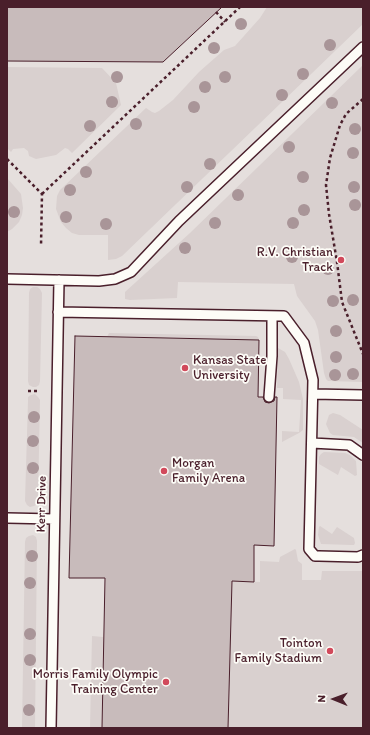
<!DOCTYPE html>
<style>
body{margin:0}
#map{position:relative;width:370px;height:735px;overflow:hidden;background:#f2efeb;font-family:Itim,sans-serif}
canvas{display:block}
.frame{position:absolute;inset:0;border:8px solid #4a1f2b;pointer-events:none}
.north{position:absolute;left:314px;top:679px;width:40px;height:40px;-webkit-text-stroke:3px #fdfcf7;paint-order:stroke;rotate:271deg;font-size:11px;font-weight:700;line-height:16px;text-align:center;color:#4a1f2b}
.north::after{content:'';display:block;margin:auto;width:14px;height:18px;background:#4a1f2b;clip-path:polygon(50% 0,100% 100%,50% 72%,0 100%)}
</style>
<div id="map">
<canvas width="370" height="735"></canvas>
<div class="frame"></div>
<div class="north">N</div>
</div>
<script>
const g = document.querySelector('canvas').getContext('2d');
g.lineJoin = 'round';
function fill(path, color) { g.fillStyle = color; g.fill(path, 'evenodd'); }
const toPath = rows => new Path2D(rows.map(r => 'M' + r).join(''));
function strokePath(path, color, width, dash) { g.strokeStyle = color; g.lineWidth = width; g.lineCap = dash ? 'butt' : 'round'; g.setLineDash(dash || []); g.stroke(path); }
function drawText(font, color, halo, rows, align = 'center') {
  g.font = font + ' Itim,sans-serif'; g.lineWidth = 3.5; g.setLineDash([]); g.textBaseline = 'middle'; g.strokeStyle = halo; g.fillStyle = color; for (const [text, x, y, turn = 0] of rows) {
    g.save(); g.translate(x, y); g.rotate((+turn || 0) * Math.PI / 180); g.textAlign = isNaN(turn) ? turn : align; if (halo) g.strokeText(text, 0, 0); g.fillText(text, 0, 0); g.restore();
  }
}
fill(toPath([
 [7,7,363,7,363,728,7,728]
]), '#e5dfdd');
fill(toPath([
 [267,7,363,7,363,24,122,256,116,259,108,260,108,235,79,235,72,233,66,228,61,222,56,209,57,196,60,190,146,108,152,112,155,113,159,111,173,100,199,72,224,50,235,46,260,18],
 [363,65,363,382,328,381,326,379,324,373,318,330,315,321,297,296,294,284,178,282,177,298,130,300,125,299,125,292,190,233],
 [7,67,102,68,116,83,121,105,72,153,68,149,65,148,56,155,36,159,29,156,28,151,24,148,13,149,11,152,7,148],
 [7,178,21,194,23,208,22,215,19,222,12,229,7,232],
 [33,287,37,287,40,289,42,293,40,381,39,385,36,387,33,387,29,385,28,381,29,293,30,289],
 [109,333,256,336,258,337,259,340,107,337],
 [278,348,285,352,289,359,299,382,303,399,303,430,299,433,282,442,282,431,299,432,301,400,283,399,283,388,277,388],
 [35,394,38,397,40,400,38,500,37,504,34,506,30,507,27,505,25,501,28,401,28,397,31,395],
 [333,413,340,415,363,430,363,443,354,437,333,435,330,433,326,424,329,415],
 [324,452,345,453,350,455,356,461,357,475,355,476,341,467,338,475,319,464,319,457,321,454],
 [320,526,332,534,337,527,354,538,355,543,354,545,351,545,321,544,318,535,319,527],
 [33,535,36,537,37,541,35,728,22,728,25,542,26,538,29,536],
 [295,549,296,550,298,561,302,564,302,580,321,580,322,571,363,571,363,728,228,728,232,581,260,582,260,561,279,562,280,557],
 [92,636,103,637,102,728,90,728]
]), '#d9d0cf');
const building = toPath([
 [7,7,222,7,163,62,7,61,7,7],
 [75,336,259,340,258,397,263,397,265,402,269,403,274,401,275,397,277,397,274,546,254,545,254,582,232,581,228,728,102,728,105,578,69,578,75,336]
]);
fill(building, '#c8bbbb');
strokePath(building, '#4a1f2b', 1);
const service = toPath([
 [7,279,99,281,115,279,131,272,179,221,363,47],
 [58,312,284,316,304,343,313,380,309,549,315,556,319,556,358,557,363,555],
 [313,394,363,395],
 [269,397,272,356,272,316],
 [312,443,349,445,363,455],
 [7,518,54,519],
 [51,728,59,280]
]);
strokePath(service, '#4a1f2b', 12);
strokePath(toPath([
 [216,12,225,22],
 [363,99,346,114,340,125,330,158,326,185,329,214,337,262,342,302,363,354],
 [7,159,42,194,41,246],
 [42,194,240,7],
 [28,391,40,391]
]), '#4a1f2b', 2.5, [3, 3]);
strokePath(service, '#fdfcf7', 9);
g.fillStyle = '#a99598';
for (const [x, y] of [
 [241,24],
 [330,45],
 [214,48],
 [303,74],
 [117,77],
 [225,77],
 [205,87],
 [282,95],
 [112,102],
 [332,103],
 [194,107],
 [136,124],
 [90,126],
 [355,129],
 [289,147],
 [353,153],
 [210,164],
 [86,172],
 [303,177],
 [187,187],
 [354,187],
 [70,190],
 [238,195],
 [355,205],
 [304,210],
 [14,212],
 [66,217],
 [215,223],
 [293,223],
 [106,224],
 [185,248],
 [292,257],
 [328,269],
 [353,300],
 [333,301],
 [336,331],
 [336,357],
 [353,374],
 [335,375],
 [34,417],
 [33,441],
 [33,468],
 [32,556],
 [30,583],
 [30,634],
 [30,660],
 [29,710]
]) { g.beginPath(); g.arc(x, y, 6, 0, 2 * Math.PI); g.fill(); }
for (const [x, y, r, color] of [
 [341,260,4,"#d1495b"],
 [185,368,4,"#d1495b"],
 [164,471,4,"#d1495b"],
 [330,651,4,"#d1495b"],
 [166,682,4,"#d1495b"]
]) { const dot = new Path2D(); dot.arc(x, y, r, 0, 2 * Math.PI); g.fillStyle = color; g.fill(dot); strokePath(dot, '#fdfcf7', 1.5); }
drawText('13px', '#4a1f2b', '#fdfcf7', [
 ["R.V. Christian",333,253],
 ["Track",333,268],
 ["Kansas State",193,361,"left"],
 ["University",193,376,"left"],
 ["Morgan",172,464,"left"],
 ["Family Arena",172,479,"left"],
 ["Tointon",322,644],
 ["Family Stadium",322,659],
 ["Morris Family Olympic",158,675],
 ["Training Center",158,690]
], 'right');
drawText('13px', '#4a1f2b', '#fdfcf7', [
 ["Kerr Drive",42,504,-89]
]);
</script>
